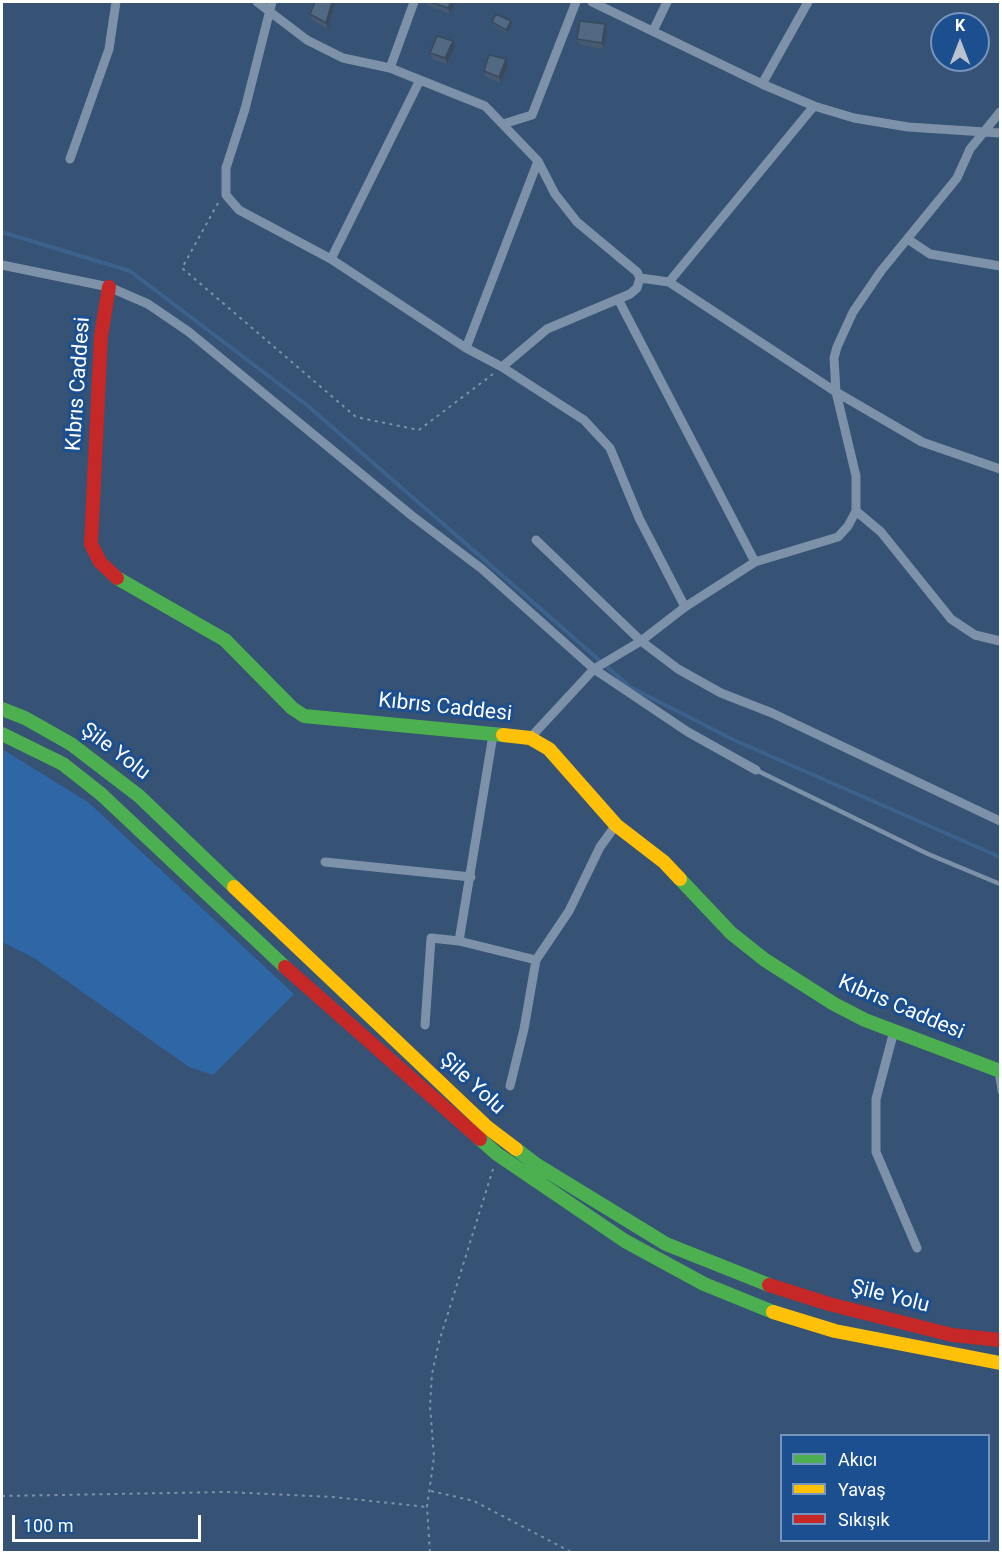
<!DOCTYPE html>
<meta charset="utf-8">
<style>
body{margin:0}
#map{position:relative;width:1002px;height:1554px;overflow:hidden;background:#365274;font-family:Roboto,sans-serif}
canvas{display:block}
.frame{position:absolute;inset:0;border:3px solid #fff;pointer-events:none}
.legend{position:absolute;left:780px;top:1434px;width:210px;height:108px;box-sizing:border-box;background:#1b4f8f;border:2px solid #7695bc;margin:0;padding:8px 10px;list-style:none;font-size:18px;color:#fff}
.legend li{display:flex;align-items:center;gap:12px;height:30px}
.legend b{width:30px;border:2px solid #7695bc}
.north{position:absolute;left:930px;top:12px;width:60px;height:60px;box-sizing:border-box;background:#1b4f8f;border:2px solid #7695bc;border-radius:50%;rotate:0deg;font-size:16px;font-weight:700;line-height:24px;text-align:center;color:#fff}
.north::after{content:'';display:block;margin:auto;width:21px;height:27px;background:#b9c2ce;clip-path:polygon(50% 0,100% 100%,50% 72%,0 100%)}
.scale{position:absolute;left:12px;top:1515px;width:189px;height:27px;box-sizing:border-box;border:3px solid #fff;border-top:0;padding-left:8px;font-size:18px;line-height:21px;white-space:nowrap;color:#fff;-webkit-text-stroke:4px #1b4f8f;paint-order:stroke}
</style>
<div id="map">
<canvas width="1002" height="1554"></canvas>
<div class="frame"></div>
<ul class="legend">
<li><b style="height:8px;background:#4caf50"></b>Akıcı</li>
<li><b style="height:8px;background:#ffc107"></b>Yavaş</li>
<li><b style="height:8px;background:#c62828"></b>Sıkışık</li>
</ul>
<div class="north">K</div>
<div class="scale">100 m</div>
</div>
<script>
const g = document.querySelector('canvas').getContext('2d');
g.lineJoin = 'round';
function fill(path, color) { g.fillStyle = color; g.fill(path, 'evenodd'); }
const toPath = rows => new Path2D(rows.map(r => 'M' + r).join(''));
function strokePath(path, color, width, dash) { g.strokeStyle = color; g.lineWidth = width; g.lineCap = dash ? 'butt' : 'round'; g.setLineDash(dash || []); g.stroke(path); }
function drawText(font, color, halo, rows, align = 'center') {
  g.font = font + ' Roboto,sans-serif'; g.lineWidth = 6; g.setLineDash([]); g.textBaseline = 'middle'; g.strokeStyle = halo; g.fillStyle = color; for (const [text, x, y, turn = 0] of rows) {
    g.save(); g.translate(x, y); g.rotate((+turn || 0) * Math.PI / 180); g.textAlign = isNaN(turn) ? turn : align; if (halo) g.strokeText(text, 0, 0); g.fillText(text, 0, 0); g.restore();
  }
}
fill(toPath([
 [2,749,88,802,294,994,213,1075,189,1067,34,958,2,942]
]), '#2f66a5');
strokePath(toPath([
 [2,232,130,271,308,406,630,687,734,740,1000,857]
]), '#3b618d', 4);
strokePath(toPath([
 [218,203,182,268,356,417,419,430,493,374],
 [431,1491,474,1501,571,1552],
 [2,1496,226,1492,333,1497,427,1507],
 [430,1552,427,1507,434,1457,430,1406,432,1374,439,1342,493,1169]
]), '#7d92a8', 2, [3, 4.5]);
strokePath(toPath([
 [756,770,928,854,1000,884],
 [997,1073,1000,1092]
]), '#7d92a8', 4.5);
strokePath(toPath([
 [257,2,307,40,343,58,390,68,485,106,538,161,555,194,577,222,637,272,640,278],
 [272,2,245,109,226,168,226,195,239,210,331,259,466,348,502,367,584,420,610,448,639,518,685,607],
 [592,2,762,84,814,106,854,118,908,127,1000,133],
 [653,31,667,2],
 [390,68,414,2],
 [762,84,808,2],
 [503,124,532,115,576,2],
 [70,159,109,49,116,2],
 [909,240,930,254,1000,266],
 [331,259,420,80],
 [2,265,109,287,148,304,189,332,411,515,482,569,594,669,688,732,756,770],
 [640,278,669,282,836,392,922,442,1000,469],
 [669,282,814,106],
 [618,299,755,562],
 [466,348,538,161],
 [502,367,547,329,630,294,637,288,640,278],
 [856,511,881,532,951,619,975,635,1000,641],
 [536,540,641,641,678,669,721,693,772,713,1000,821],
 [530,738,594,669,641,641,685,607,755,562,838,537,848,526,856,511,856,476,836,392,834,358,837,347,853,312,881,271,957,178,970,149,1000,112],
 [325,862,471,877],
 [459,941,493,735],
 [425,1025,431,938,459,941,536,960],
 [894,1031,876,1099,876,1152,917,1248],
 [510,1086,524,1029,536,960,569,911,600,847,616,825]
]), '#7d92a8', 9);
strokePath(toPath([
 [117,578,225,640,292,708,304,716,503,735],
 [2,709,25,718,71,744,139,796,234,887],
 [2,734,63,764,101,794,285,967],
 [680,879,731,933,765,960,834,1004,865,1020,1000,1071],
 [480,1139,497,1154,625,1241,704,1284,773,1312],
 [516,1149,537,1165,666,1244,769,1285]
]), '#4caf50', 14);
strokePath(toPath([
 [503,735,530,738,549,749,616,825,664,862,680,879],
 [234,887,487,1127,516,1149],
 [773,1312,835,1331,1000,1363]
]), '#ffc107', 14);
strokePath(toPath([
 [109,287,101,336,91,544,100,562,117,578],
 [285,967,480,1139],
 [769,1285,829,1304,952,1335,1000,1340]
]), '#c62828', 14);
fill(toPath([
 [315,2,335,2,335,3,328,29,312,20,310,14],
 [426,2,455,2,450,14,427,5],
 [511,21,512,24,507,33,493,25,492,22],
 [605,24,607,31,604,49,580,45,577,39],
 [455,47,447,64,432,59,430,53],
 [506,59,508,65,501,83,486,77,484,71]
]), '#475a72');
fill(toPath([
 [332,2,335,2,335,3,328,29,326,23],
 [451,2,455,2,450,14,448,8],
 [511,21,512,24,507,33,506,30],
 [605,24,607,31,604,49,602,43],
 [453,41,455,47,447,64,445,58],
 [506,59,508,65,501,83,499,77]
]), '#394a5c');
const building = toPath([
 [315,2,332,2,326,23,310,14,315,2],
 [431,2,451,2,448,8,431,2],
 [496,14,511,21,506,30,492,22,496,14],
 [580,21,605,24,602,43,577,39,580,21],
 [437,36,453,41,445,58,430,53,437,36],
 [489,55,506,59,499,77,484,71,489,55]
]);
fill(building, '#526984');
strokePath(building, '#394a5c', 1.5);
drawText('21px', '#fff', '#1b4f8f', [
 ["Kıbrıs Caddesi",79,384,-86],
 ["Kıbrıs Caddesi",445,708,6],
 ["Şile Yolu",115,752,37],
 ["Kıbrıs Caddesi",901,1008,23],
 ["Şile Yolu",472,1084,43],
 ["Şile Yolu",890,1297,14]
]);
</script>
